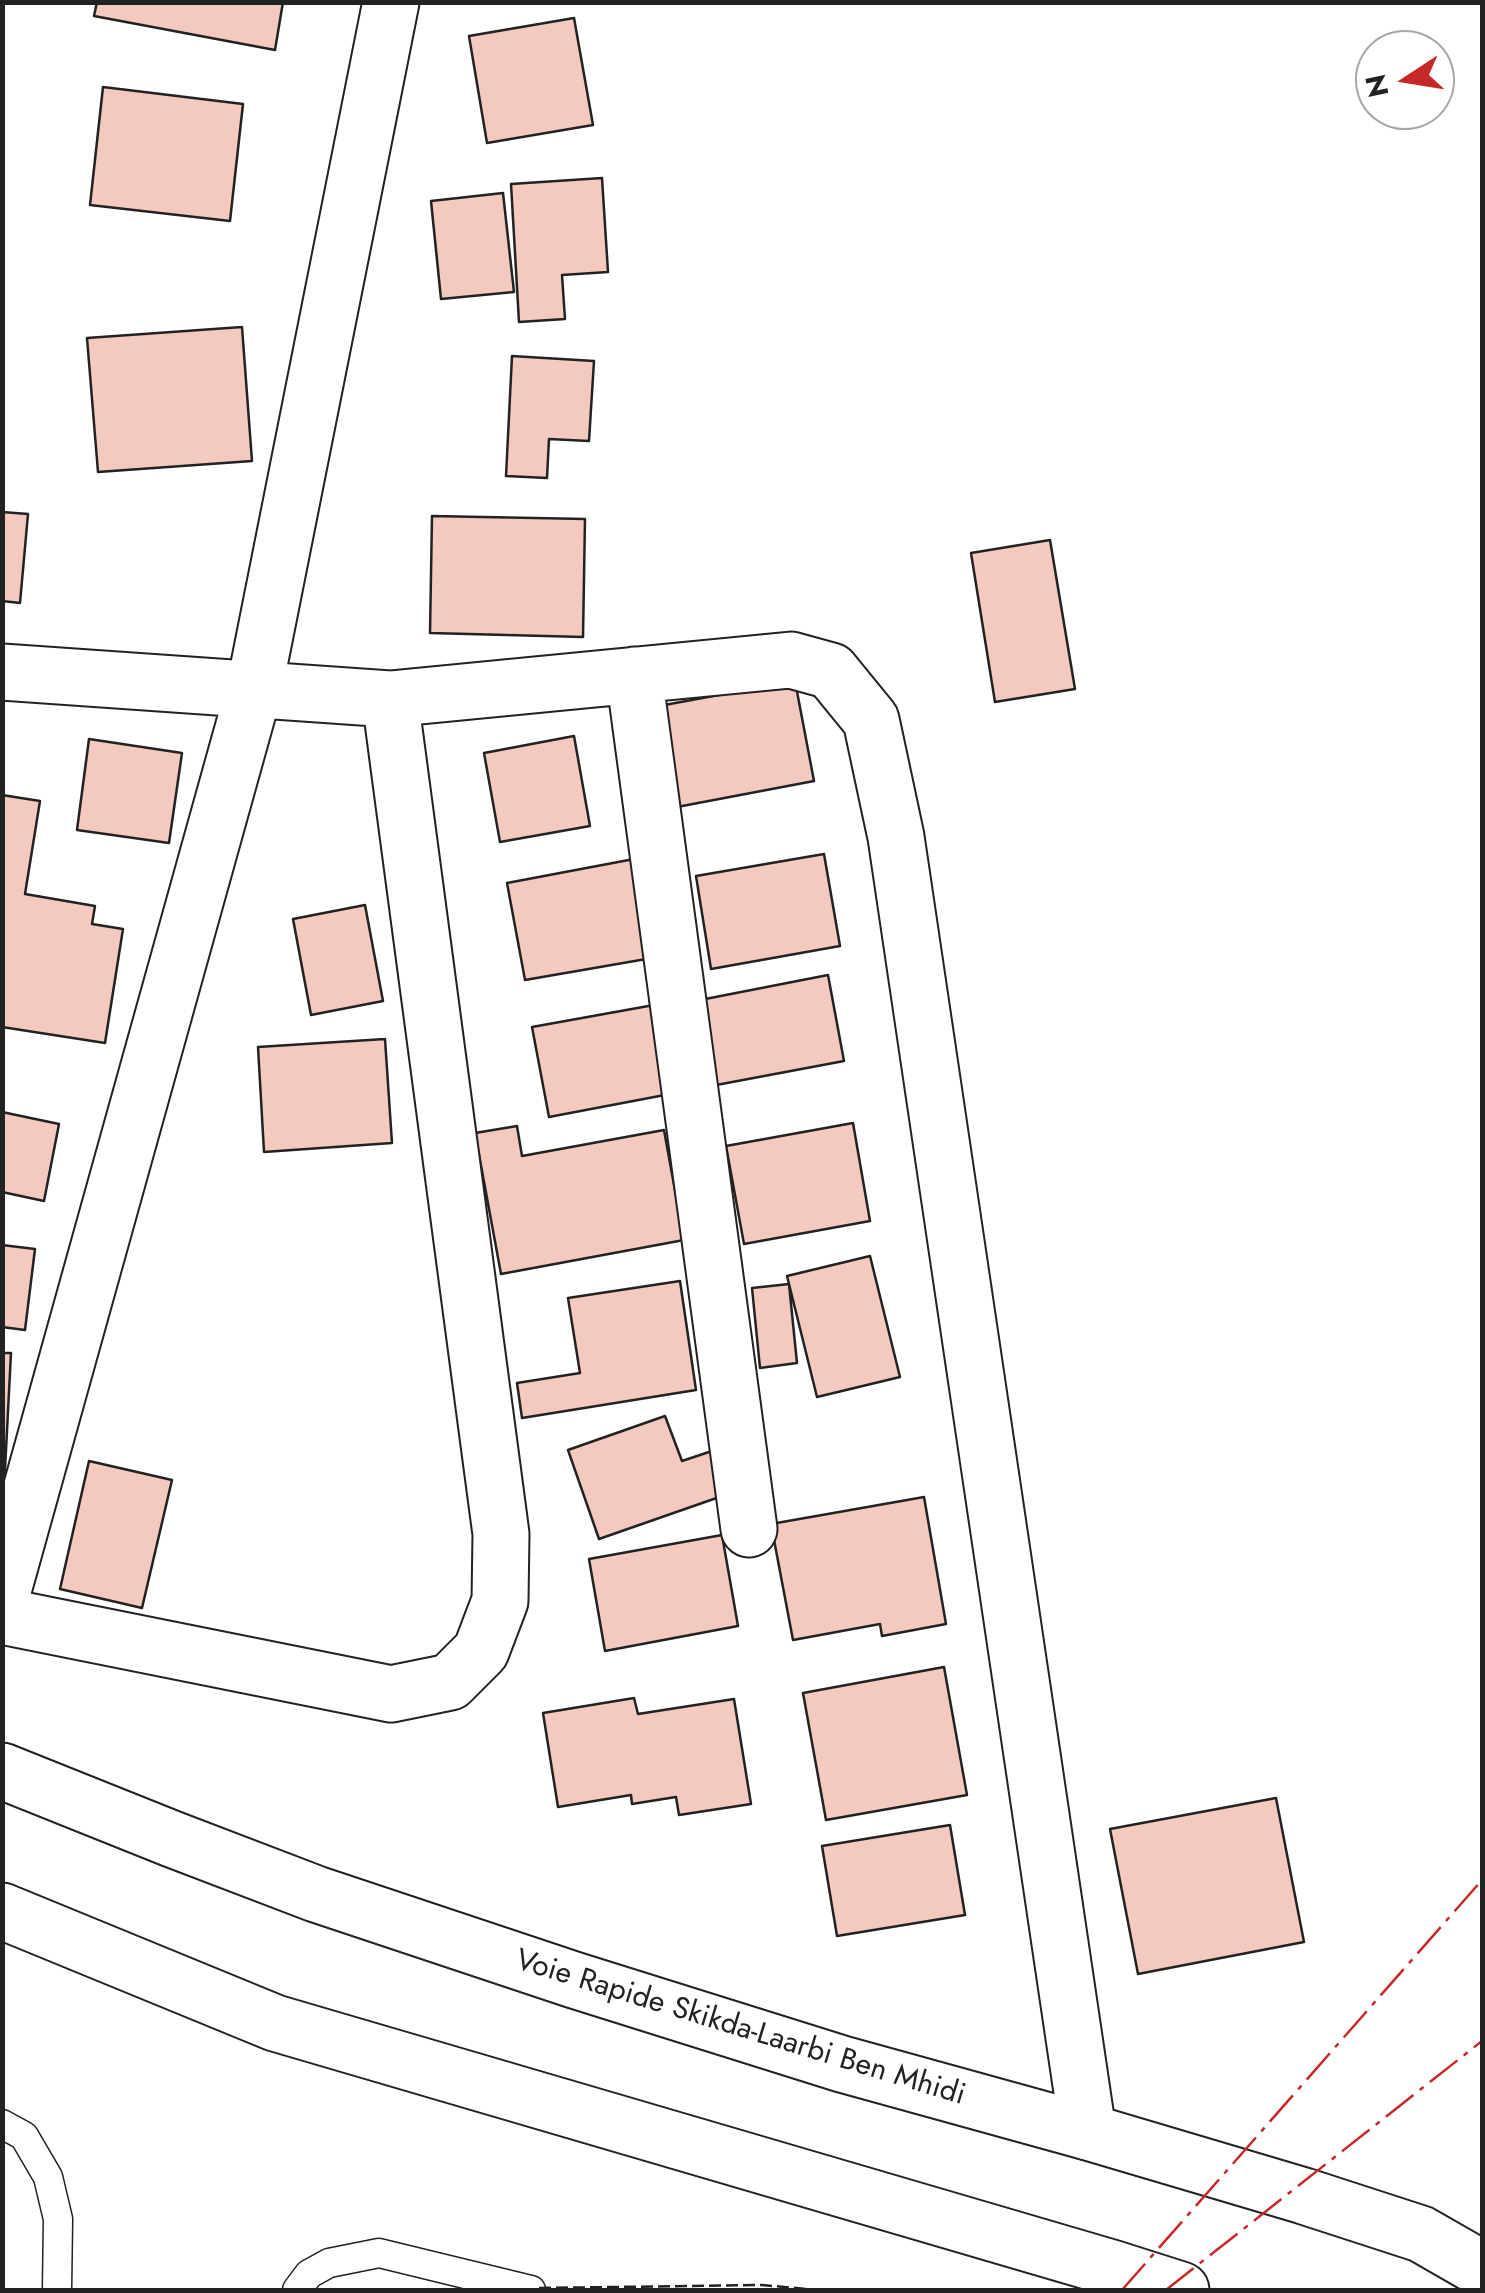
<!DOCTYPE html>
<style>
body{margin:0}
#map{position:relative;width:1485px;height:2293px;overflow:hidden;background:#fff;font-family:Jost,sans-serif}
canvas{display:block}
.frame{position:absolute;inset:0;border:5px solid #222;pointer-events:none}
.north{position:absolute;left:1355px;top:30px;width:100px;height:100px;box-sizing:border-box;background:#fff;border:2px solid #a7a7a7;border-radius:50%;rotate:258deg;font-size:28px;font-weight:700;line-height:40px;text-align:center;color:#222}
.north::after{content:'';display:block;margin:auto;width:35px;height:45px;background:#c62828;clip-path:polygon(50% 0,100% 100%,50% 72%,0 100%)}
</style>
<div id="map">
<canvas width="1485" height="2293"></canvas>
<div class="frame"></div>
<div class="north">N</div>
</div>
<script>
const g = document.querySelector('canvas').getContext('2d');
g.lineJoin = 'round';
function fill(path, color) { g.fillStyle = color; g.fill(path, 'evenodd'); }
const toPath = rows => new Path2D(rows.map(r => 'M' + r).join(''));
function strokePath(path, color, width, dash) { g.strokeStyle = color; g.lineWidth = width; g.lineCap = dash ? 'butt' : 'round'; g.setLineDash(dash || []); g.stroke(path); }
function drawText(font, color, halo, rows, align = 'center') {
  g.font = font + ' Jost,sans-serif'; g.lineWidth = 8; g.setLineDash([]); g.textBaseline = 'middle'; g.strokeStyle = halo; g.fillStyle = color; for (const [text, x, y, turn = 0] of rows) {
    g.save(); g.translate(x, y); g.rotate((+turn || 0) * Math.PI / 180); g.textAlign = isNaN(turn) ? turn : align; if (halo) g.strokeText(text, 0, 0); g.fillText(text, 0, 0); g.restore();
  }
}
const building = toPath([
 [97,2,283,2,275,50,94,16,97,2],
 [574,18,593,125,487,143,469,36,574,18],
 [103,87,243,104,230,221,90,205,103,87],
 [602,178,608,272,562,275,565,319,519,322,511,184,602,178],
 [503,193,514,292,441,299,431,201,503,193],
 [242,327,252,461,98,472,87,338,242,327],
 [512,356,594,361,589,441,549,439,547,478,506,476,512,356],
 [2,512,28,514,20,603,2,601,2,512],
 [432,516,585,519,583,637,430,633,432,516],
 [1050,540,1075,689,995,702,971,553,1050,540],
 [795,681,814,781,677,807,659,706,795,681],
 [574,736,590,826,500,842,484,753,574,736],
 [89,739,182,753,169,843,77,830,89,739],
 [2,795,40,801,25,894,95,906,92,924,123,929,105,1043,2,1027,2,795],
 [824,854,840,946,711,969,696,876,824,854],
 [634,859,652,958,525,980,507,883,634,859],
 [365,905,383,1001,311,1015,293,919,365,905],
 [828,975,844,1061,711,1086,695,1001,828,975],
 [654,1005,670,1094,549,1117,532,1027,654,1005],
 [385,1039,392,1143,264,1152,258,1047,385,1039],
 [2,1112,59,1124,44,1201,2,1192,2,1112],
 [853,1123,870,1221,744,1244,726,1146,853,1123],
 [517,1126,522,1156,664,1130,684,1240,501,1274,475,1133,517,1126],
 [2,1245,35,1249,25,1330,2,1327,2,1245],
 [870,1256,900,1377,817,1397,787,1276,870,1256],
 [680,1281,696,1390,522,1418,517,1383,580,1373,568,1298,680,1281],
 [789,1284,797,1363,760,1368,752,1288,789,1284],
 [2,1353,11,1353,4,1489,2,1489,2,1353],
 [665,1416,682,1461,712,1451,728,1494,599,1539,568,1450,665,1416],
 [89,1461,172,1480,142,1608,60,1589,89,1461],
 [924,1497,946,1624,882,1636,880,1624,793,1640,771,1524,924,1497],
 [722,1535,738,1626,605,1651,589,1559,722,1535],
 [944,1667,967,1795,826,1820,803,1693,944,1667],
 [634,1698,638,1714,734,1699,751,1804,679,1815,676,1797,632,1804,631,1795,558,1807,543,1713,634,1698],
 [1276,1798,1304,1942,1138,1974,1110,1829,1276,1798],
 [950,1825,965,1915,837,1936,822,1846,950,1825]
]);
fill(building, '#f3c9c0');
strokePath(building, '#222', 2.5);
const service = toPath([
 [2,2124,24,2136,48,2177,58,2219,57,2290],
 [297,2290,309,2274,329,2263,379,2253,531,2290]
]);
const minor = toPath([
 [2,672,390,699,501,1534,500,1601,481,1651,450,1682,391,1694,2,1616],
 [634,675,749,1529],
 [390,699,791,660,831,671,871,720,896,837,1088,2132],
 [2,1594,254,690,391,2]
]);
const trunk = toPath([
 [2,1771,172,1839,316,1894,574,1980,842,2064,1088,2132,1304,2196,1421,2234,1482,2269],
 [2,1911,275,2023,1115,2269,1181,2290]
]);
strokePath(service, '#222', 31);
strokePath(minor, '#222', 59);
strokePath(trunk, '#222', 59);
strokePath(service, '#fff', 28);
strokePath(minor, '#fff', 55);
strokePath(trunk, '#fff', 55);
strokePath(toPath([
 [539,2288,762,2285,818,2290]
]), '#222', 2.5, [12, 5]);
strokePath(toPath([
 [1122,2290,1482,1880],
 [1166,2290,1482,2041]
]), '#c62828', 2.5, [35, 8, 5, 8]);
drawText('30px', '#222', '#fff', [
 ["Voie Rapide Skikda-Laarbi Ben Mhidi",740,2029,17]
]);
</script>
